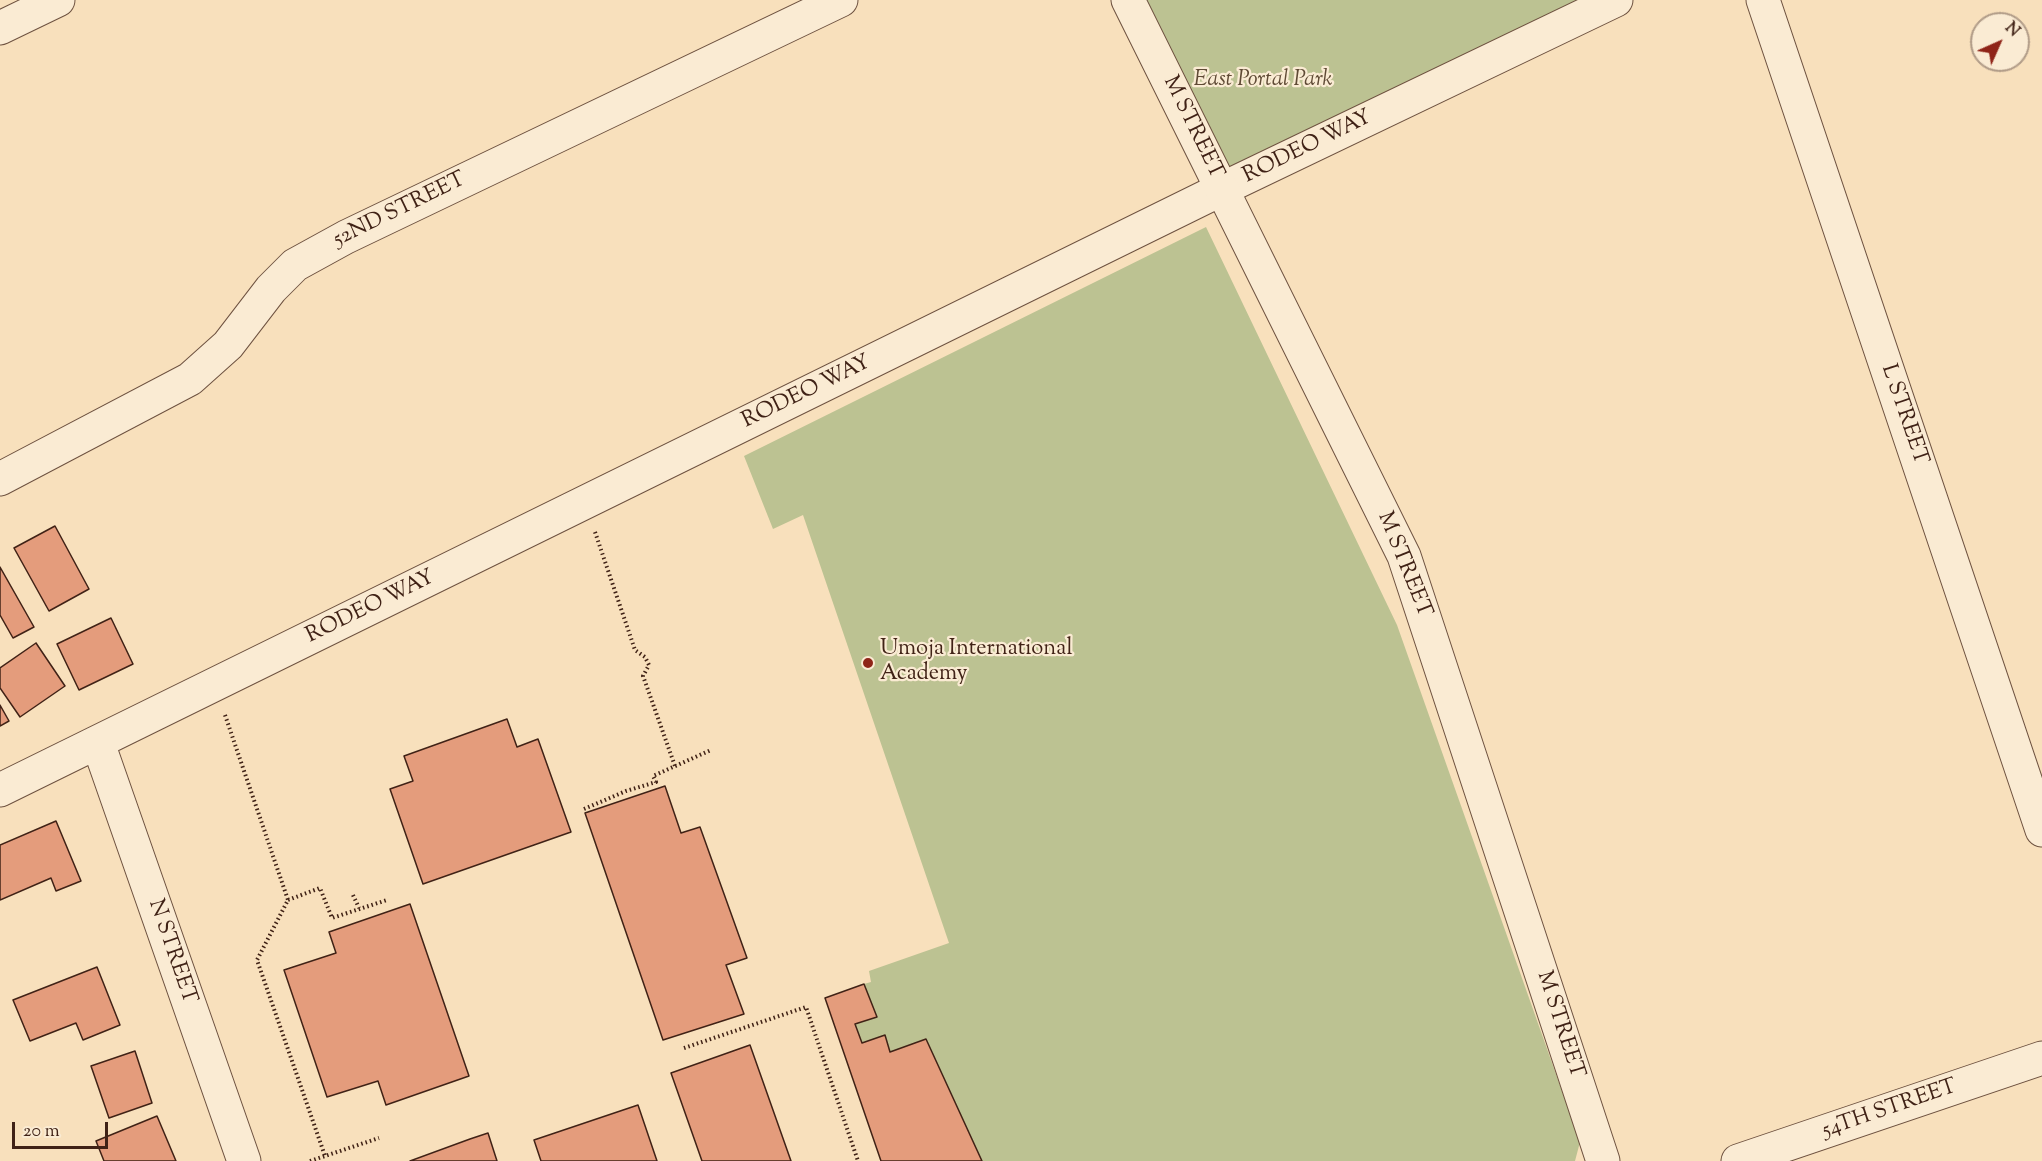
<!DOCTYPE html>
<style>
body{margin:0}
#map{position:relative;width:2042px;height:1161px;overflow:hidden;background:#f8e0bc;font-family:"Sorts Mill Goudy",serif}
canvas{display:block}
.north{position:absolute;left:1970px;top:12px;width:60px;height:60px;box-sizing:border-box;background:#faebd3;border:2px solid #b09b87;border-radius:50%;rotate:45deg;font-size:16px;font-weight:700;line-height:24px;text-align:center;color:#402216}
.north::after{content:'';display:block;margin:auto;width:21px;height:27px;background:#8f2418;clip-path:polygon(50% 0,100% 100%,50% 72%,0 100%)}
.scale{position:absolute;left:12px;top:1122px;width:96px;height:27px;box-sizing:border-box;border:3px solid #402216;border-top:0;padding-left:8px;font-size:18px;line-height:21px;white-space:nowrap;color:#402216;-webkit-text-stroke:4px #faebd3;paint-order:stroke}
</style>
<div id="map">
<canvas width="2042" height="1161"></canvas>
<div class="north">N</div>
<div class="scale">20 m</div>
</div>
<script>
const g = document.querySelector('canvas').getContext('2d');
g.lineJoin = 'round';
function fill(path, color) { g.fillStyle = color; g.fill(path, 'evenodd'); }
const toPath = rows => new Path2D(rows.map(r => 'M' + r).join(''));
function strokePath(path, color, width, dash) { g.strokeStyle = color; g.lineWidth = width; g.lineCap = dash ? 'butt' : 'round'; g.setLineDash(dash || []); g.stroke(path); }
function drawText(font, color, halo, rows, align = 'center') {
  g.font = font + ' "Sorts Mill Goudy",serif'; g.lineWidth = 4.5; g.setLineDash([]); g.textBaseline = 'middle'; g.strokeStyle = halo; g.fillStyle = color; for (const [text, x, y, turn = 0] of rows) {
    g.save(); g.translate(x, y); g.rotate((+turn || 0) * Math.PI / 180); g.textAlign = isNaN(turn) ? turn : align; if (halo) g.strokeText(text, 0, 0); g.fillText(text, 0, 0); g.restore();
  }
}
fill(toPath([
 [1140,0,1615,0,1222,189],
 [1206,227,1397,625,1580,1142,1575,1161,982,1161,926,1039,890,1052,885,1035,862,1043,855,1024,864,984,871,982,869,971,949,943,803,515,773,529,744,456]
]), '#bcc292');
const building = toPath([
 [55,526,89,589,49,611,14,548,55,526],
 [0,567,34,627,13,638,0,615,0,567],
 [111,618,133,664,79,690,57,644,111,618],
 [36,643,65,686,20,717,0,688,0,668,36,643],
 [0,705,9,721,0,726,0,705],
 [507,719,517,747,538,739,571,832,423,884,390,789,413,781,404,756,507,719],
 [665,786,681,833,700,827,747,958,726,965,744,1014,663,1040,585,813,665,786],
 [56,821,81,881,56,891,51,878,0,900,0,845,56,821],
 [410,904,469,1076,386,1105,378,1081,327,1097,284,970,336,953,329,932,410,904],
 [97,967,120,1025,83,1040,76,1023,30,1041,13,1000,97,967],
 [864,984,877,1017,855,1024,862,1043,885,1035,890,1052,926,1039,982,1161,881,1161,825,998,864,984],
 [750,1045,791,1161,702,1161,671,1073,750,1045],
 [135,1051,152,1103,109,1118,91,1066,135,1051],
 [638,1105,657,1161,541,1161,534,1140,638,1105],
 [157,1116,176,1161,104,1161,96,1141,157,1116],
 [488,1133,497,1161,410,1161,470,1139,488,1133]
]);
fill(building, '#e49c7c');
strokePath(building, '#402216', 1.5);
const minor = toPath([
 [1763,0,2042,830],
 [0,479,190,379,228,345,271,289,295,265,346,237,841,0],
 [98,743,244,1161],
 [0,790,1222,189,1616,0],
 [1738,1161,2042,1058]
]);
const tertiary = toPath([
 [1128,0,1404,556,1603,1161],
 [0,28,58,0]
]);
strokePath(minor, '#6e5240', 35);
strokePath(tertiary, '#6e5240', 35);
strokePath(toPath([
 [595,532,635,650,645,657,649,665,643,676,675,766],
 [225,715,288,900,257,960,325,1156],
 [584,809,626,791,656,782,653,776,711,750],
 [353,895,359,908],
 [288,900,320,888,332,918,387,900],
 [684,1048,806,1007,858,1161],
 [310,1161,379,1138]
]), '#402216', 4, [1.5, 3]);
strokePath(minor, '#faebd3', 33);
strokePath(tertiary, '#faebd3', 33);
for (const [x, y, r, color] of [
 [868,663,6,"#8f2418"]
]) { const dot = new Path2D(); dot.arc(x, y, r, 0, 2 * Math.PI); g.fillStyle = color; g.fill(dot); strokePath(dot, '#faebd3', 2); }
drawText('italic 22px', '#5f4a35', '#faebd3', [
 ["East Portal Park",1263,81]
]);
drawText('22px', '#402216', '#faebd3', [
 ["M STREET",1192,128,64],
 ["RODEO WAY",1308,148,-26],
 ["52ND STREET",400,211,-26],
 ["RODEO WAY",807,393,-26],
 ["L STREET",1903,415,71],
 ["M STREET",1403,565,68],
 ["RODEO WAY",371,608,-26],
 ["N STREET",171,952,71],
 ["M STREET",1559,1025,72],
 ["54TH STREET",1890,1110,-19]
]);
drawText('22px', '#402216', '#faebd3', [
 ["Umoja International",880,650],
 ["Academy",880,675]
], 'left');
</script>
